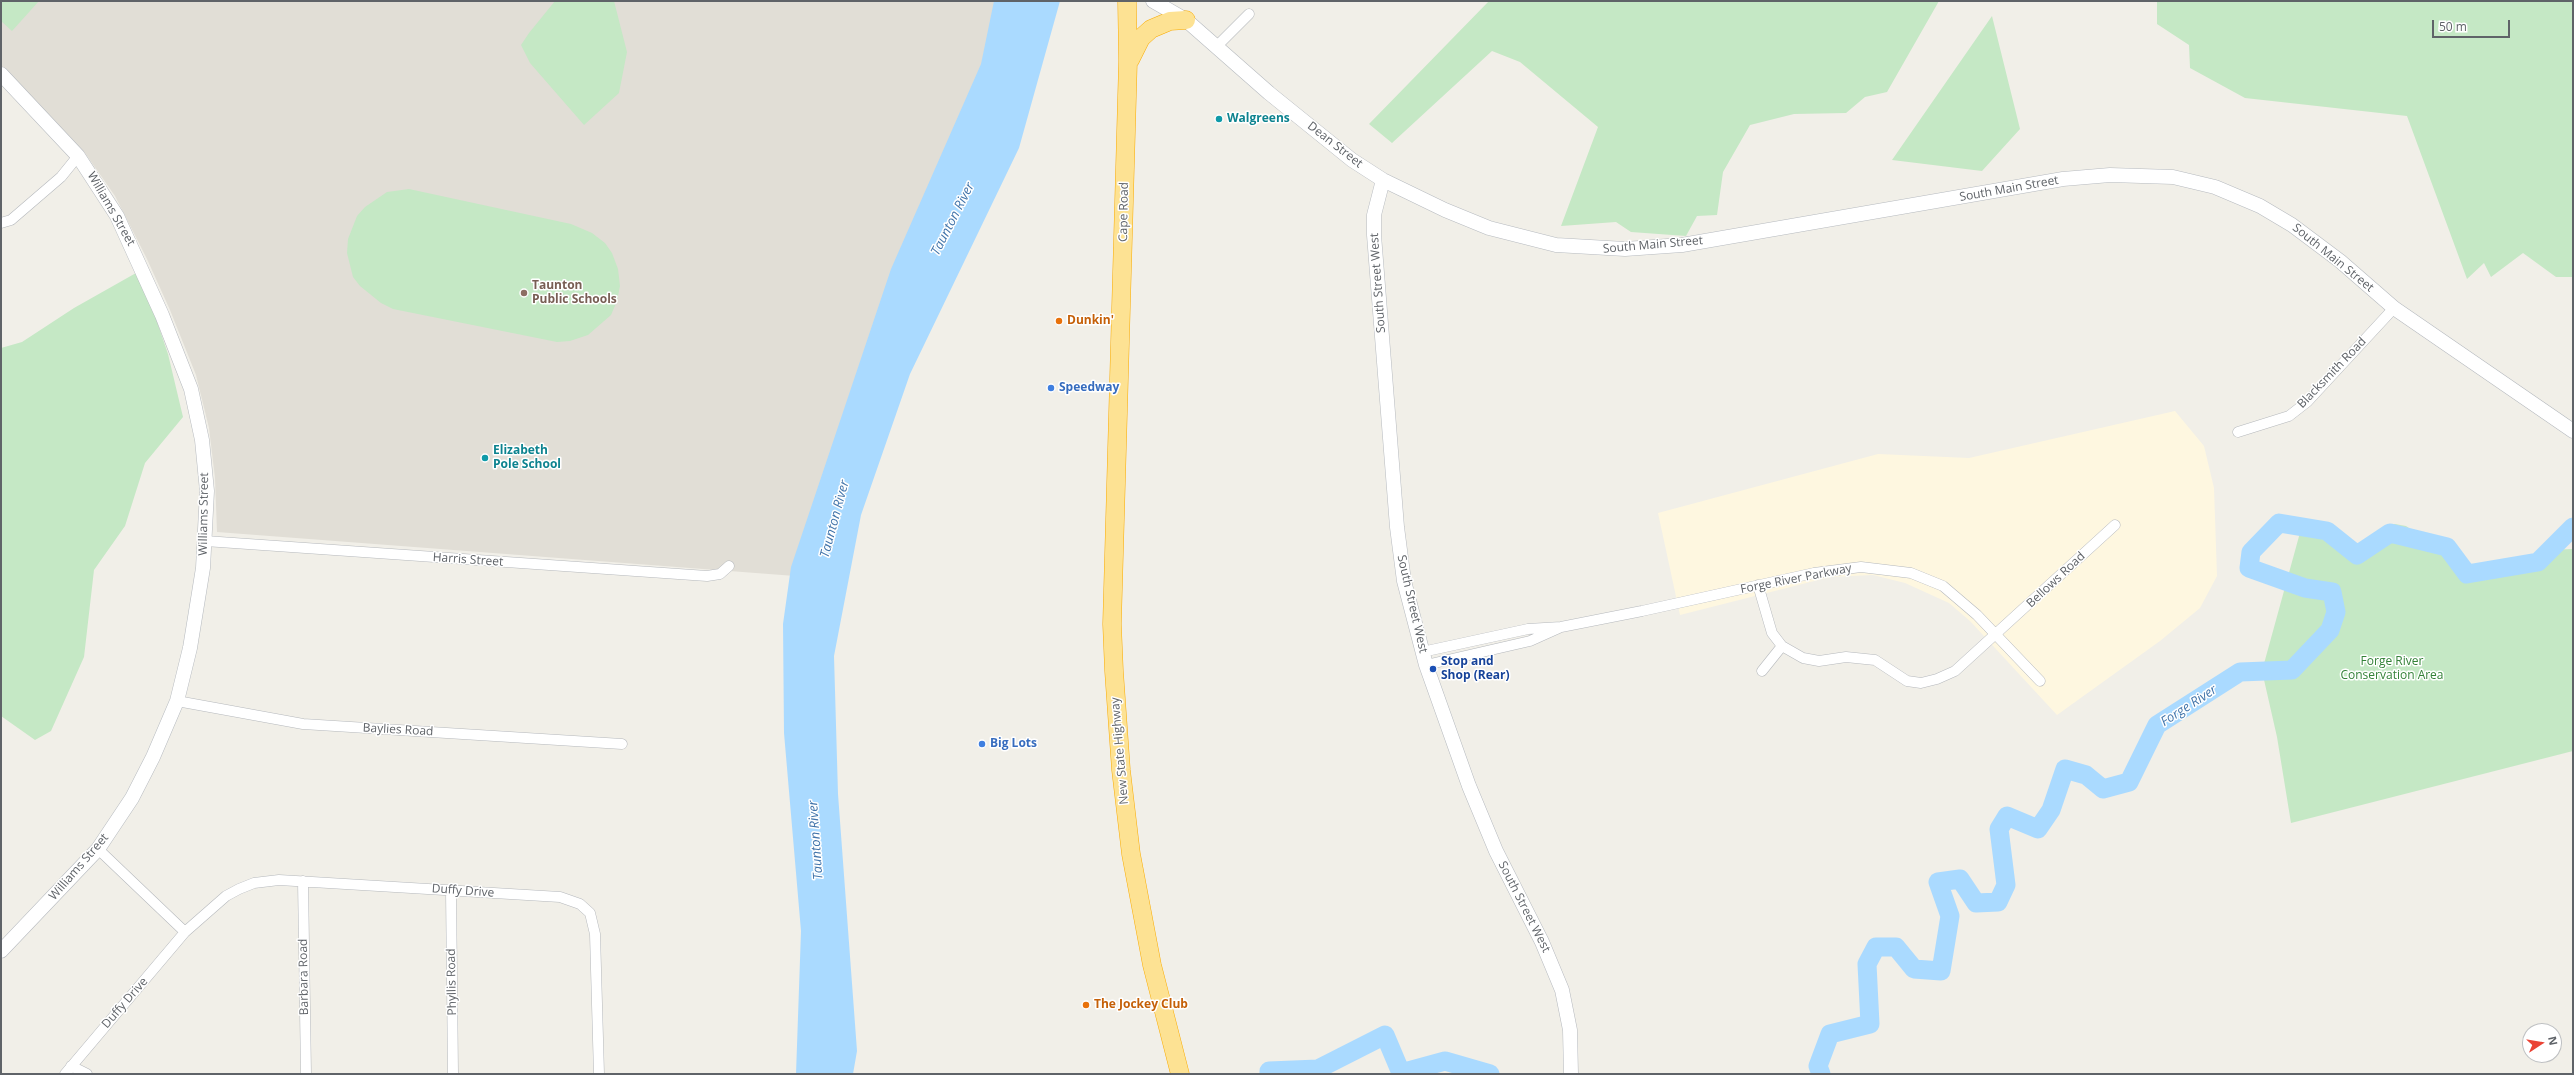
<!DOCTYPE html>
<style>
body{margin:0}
#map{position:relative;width:2574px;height:1075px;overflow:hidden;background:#f1efe8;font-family:"Open Sans",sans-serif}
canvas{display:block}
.frame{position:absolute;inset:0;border:2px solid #5f6368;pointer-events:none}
.north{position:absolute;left:2522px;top:1023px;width:40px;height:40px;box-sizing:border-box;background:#fff;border:1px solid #bfc1c3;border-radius:50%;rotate:78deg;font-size:11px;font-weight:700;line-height:16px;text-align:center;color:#5f6368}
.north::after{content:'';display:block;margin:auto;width:14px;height:18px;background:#ea4335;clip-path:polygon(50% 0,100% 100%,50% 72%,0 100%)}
.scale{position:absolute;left:2432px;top:20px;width:78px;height:18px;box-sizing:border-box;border:2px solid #5f6368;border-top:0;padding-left:5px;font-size:12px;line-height:14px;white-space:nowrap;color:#5f6368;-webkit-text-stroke:3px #fff;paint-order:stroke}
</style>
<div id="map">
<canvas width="2574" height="1075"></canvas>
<div class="frame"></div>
<div class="north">N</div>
<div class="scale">50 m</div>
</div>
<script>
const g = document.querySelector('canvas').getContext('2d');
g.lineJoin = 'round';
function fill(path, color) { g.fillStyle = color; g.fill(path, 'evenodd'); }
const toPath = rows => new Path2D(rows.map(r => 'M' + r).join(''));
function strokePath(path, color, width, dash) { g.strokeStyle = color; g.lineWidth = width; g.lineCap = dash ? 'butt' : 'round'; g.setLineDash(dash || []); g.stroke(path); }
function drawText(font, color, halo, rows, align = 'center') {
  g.font = font + ' "Open Sans",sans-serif'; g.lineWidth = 3; g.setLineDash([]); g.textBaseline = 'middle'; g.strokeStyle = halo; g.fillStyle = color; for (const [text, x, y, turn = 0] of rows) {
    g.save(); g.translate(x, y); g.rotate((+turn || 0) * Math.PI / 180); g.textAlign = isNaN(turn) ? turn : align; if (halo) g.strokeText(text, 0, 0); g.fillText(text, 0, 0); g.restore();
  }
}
fill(toPath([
 [2175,411,2204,446,2214,488,2217,576,2200,608,2160,641,2057,715,1970,621,1949,603,1905,583,1873,575,1830,577,1680,615,1658,513,1878,454,1969,458]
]), '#fef7e0');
fill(toPath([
 [1,1,1003,1,986,67,795,576,217,532,215,478,209,428,196,375,170,310,147,259,115,196,85,153,1,70]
]), '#e1ded6');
fill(toPath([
 [1,1,39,1,12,31,1,21],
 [555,1,614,1,627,52,619,93,584,125,530,63,521,45,529,33],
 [1489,1,1939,1,1887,92,1865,97,1846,113,1794,114,1750,125,1723,172,1717,215,1697,216,1686,236,1631,232,1616,222,1561,226,1598,127,1520,62,1492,51,1392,143,1369,124],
 [2157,1,2573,1,2573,277,2556,277,2523,253,2491,277,2484,263,2467,279,2407,116,2245,98,2190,68,2189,45,2157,24],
 [1992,16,2020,129,1982,171,1892,160],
 [409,189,571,224,592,233,605,243,612,253,618,269,620,286,617,301,611,315,588,335,570,341,557,342,393,309,381,303,360,286,353,277,347,253,348,239,357,216,365,207,387,192],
 [136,273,152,307,168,354,183,417,145,463,125,526,94,570,84,657,51,731,35,740,1,716,1,348,22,342,74,308],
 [2395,524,2406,526,2415,532,2450,539,2454,543,2462,567,2476,570,2498,564,2518,566,2538,559,2544,550,2573,549,2573,751,2291,823,2277,737,2262,671,2301,529,2315,525,2327,531,2351,549,2357,549,2385,526]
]), '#c5e8c5');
fill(toPath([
 [994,1,1060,1,1019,148,910,374,861,515,834,656,838,794,857,1051,853,1074,796,1074,801,931,784,733,783,624,791,567,891,269,981,64]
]), '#aadaff');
strokePath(toPath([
 [1269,1074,1269,1071,1318,1069,1385,1035,1401,1073,1445,1061,1490,1074],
 [1821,1074,1818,1066,1830,1034,1870,1024,1867,964,1876,947,1896,947,1914,969,1941,971,1950,916,1938,882,1960,879,1976,903,1998,902,2006,885,1999,829,2007,816,2038,829,2051,810,2065,769,2086,775,2103,789,2129,782,2157,725,2240,672,2292,670,2330,630,2336,612,2332,592,2305,588,2249,568,2251,552,2279,523,2327,531,2357,555,2390,533,2447,547,2467,574,2538,562,2573,527]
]), '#aadaff', 19);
const street = toPath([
 [1220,43,1249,14],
 [1,223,11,220,61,177,78,156],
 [2238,432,2289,416,2307,402,2394,308],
 [205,541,707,576,720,574,729,566],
 [1758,585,1772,633,1782,646,1803,658,1819,661,1846,657,1875,660,1907,681,1921,683,1937,679,1955,671,2115,525],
 [1422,652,1528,629,1561,627,1642,611,1814,573,1861,567,1911,573,1943,586,1977,615,2040,681],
 [1426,665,1530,641,1559,628],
 [1762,671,1782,646],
 [177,701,303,724,622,744],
 [98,849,185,932],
 [303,881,306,1074],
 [451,890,453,1074],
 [71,1066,87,1074],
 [65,1074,185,932,226,896,239,889,254,883,279,880,560,897,580,904,590,913,595,934,599,1074]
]);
const secondary = toPath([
 [1153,1,1186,20,1269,93,1352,160,1383,180,1445,210,1489,228,1556,245,1625,249,1682,245,2063,179,2110,175,2173,177,2215,187,2260,206,2292,225,2340,261,2394,308,2573,431],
 [1,74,78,156,117,216,162,315,191,389,202,440,207,491,203,568,190,648,177,701,153,757,132,798,98,849,1,951],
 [1383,180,1374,215,1374,235,1397,527,1404,581,1426,665,1469,786,1496,851,1542,942,1562,990,1570,1030,1571,1074]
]);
const highway = toPath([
 [1127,1,1128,61,1112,624,1114,671,1121,770,1131,854,1152,965,1180,1074],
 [1130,60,1141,38,1151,29,1170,21,1186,20]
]);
strokePath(street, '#b5b8bc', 11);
strokePath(secondary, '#b6babf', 15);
strokePath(highway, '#f9ab00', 19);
strokePath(street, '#fff', 10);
strokePath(secondary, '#fff', 14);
strokePath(highway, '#fde293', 18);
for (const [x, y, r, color] of [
 [1219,119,4,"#0f9aa8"],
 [524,293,4,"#8d6e63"],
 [1059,321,4,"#e8710a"],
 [1051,388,4,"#3f7fe0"],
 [485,458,4,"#0f9aa8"],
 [1433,669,4,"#1a4fb4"],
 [982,744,4,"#3f7fe0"],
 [1086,1005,4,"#e8710a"]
]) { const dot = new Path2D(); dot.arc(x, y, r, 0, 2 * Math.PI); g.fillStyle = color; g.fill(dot); strokePath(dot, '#fff', 1.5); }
drawText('bold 12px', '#0d838f', '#fff', [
 ["Walgreens",1227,119],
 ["Elizabeth",493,451],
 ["Pole School",493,465]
], 'left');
drawText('12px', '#5f6368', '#fff', [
 ["Dean Street",1335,145,38],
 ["South Main Street",2009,189,-10],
 ["Williams Street",111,209,60],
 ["Cape Road",1124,212,-89],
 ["South Main Street",1653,245,-5],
 ["South Main Street",2333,258,39],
 ["South Street West",1378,283,-94],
 ["Blacksmith Road",2332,373,-46],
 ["Williams Street",204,514,-89],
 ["Harris Street",468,560,4],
 ["Forge River Parkway",1796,579,-11],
 ["Bellows Road",2056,580,-43],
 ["South Street West",1412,604,77],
 ["Baylies Road",398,730,3],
 ["New State Highway",1120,751,-95],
 ["Williams Street",79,867,-49],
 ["Duffy Drive",463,891,4],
 ["South Street West",1524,907,63],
 ["Barbara Road",304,977,-91],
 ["Phyllis Road",452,982,-91],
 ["Duffy Drive",125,1003,-49]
]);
drawText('bold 12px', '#785e54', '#fff', [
 ["Taunton",532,286],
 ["Public Schools",532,300]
], 'left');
drawText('bold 12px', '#c56008', '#fff', [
 ["Dunkin'",1067,321],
 ["The Jockey Club",1094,1005]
], 'left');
drawText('bold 12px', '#366cbe', '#fff', [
 ["Speedway",1059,388],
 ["Big Lots",990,744]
], 'left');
drawText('bold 12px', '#164399', '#fff', [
 ["Stop and",1441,662],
 ["Shop (Rear)",1441,676]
], 'left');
drawText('12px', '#348238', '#fff', [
 ["Forge River",2392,662],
 ["Conservation Area",2392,676]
]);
drawText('italic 13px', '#4174aa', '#fff', [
 ["Taunton River",953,219,-63],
 ["Taunton River",835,519,-75],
 ["Forge River",2189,706,-33],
 ["Taunton River",816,840,-94]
]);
</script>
